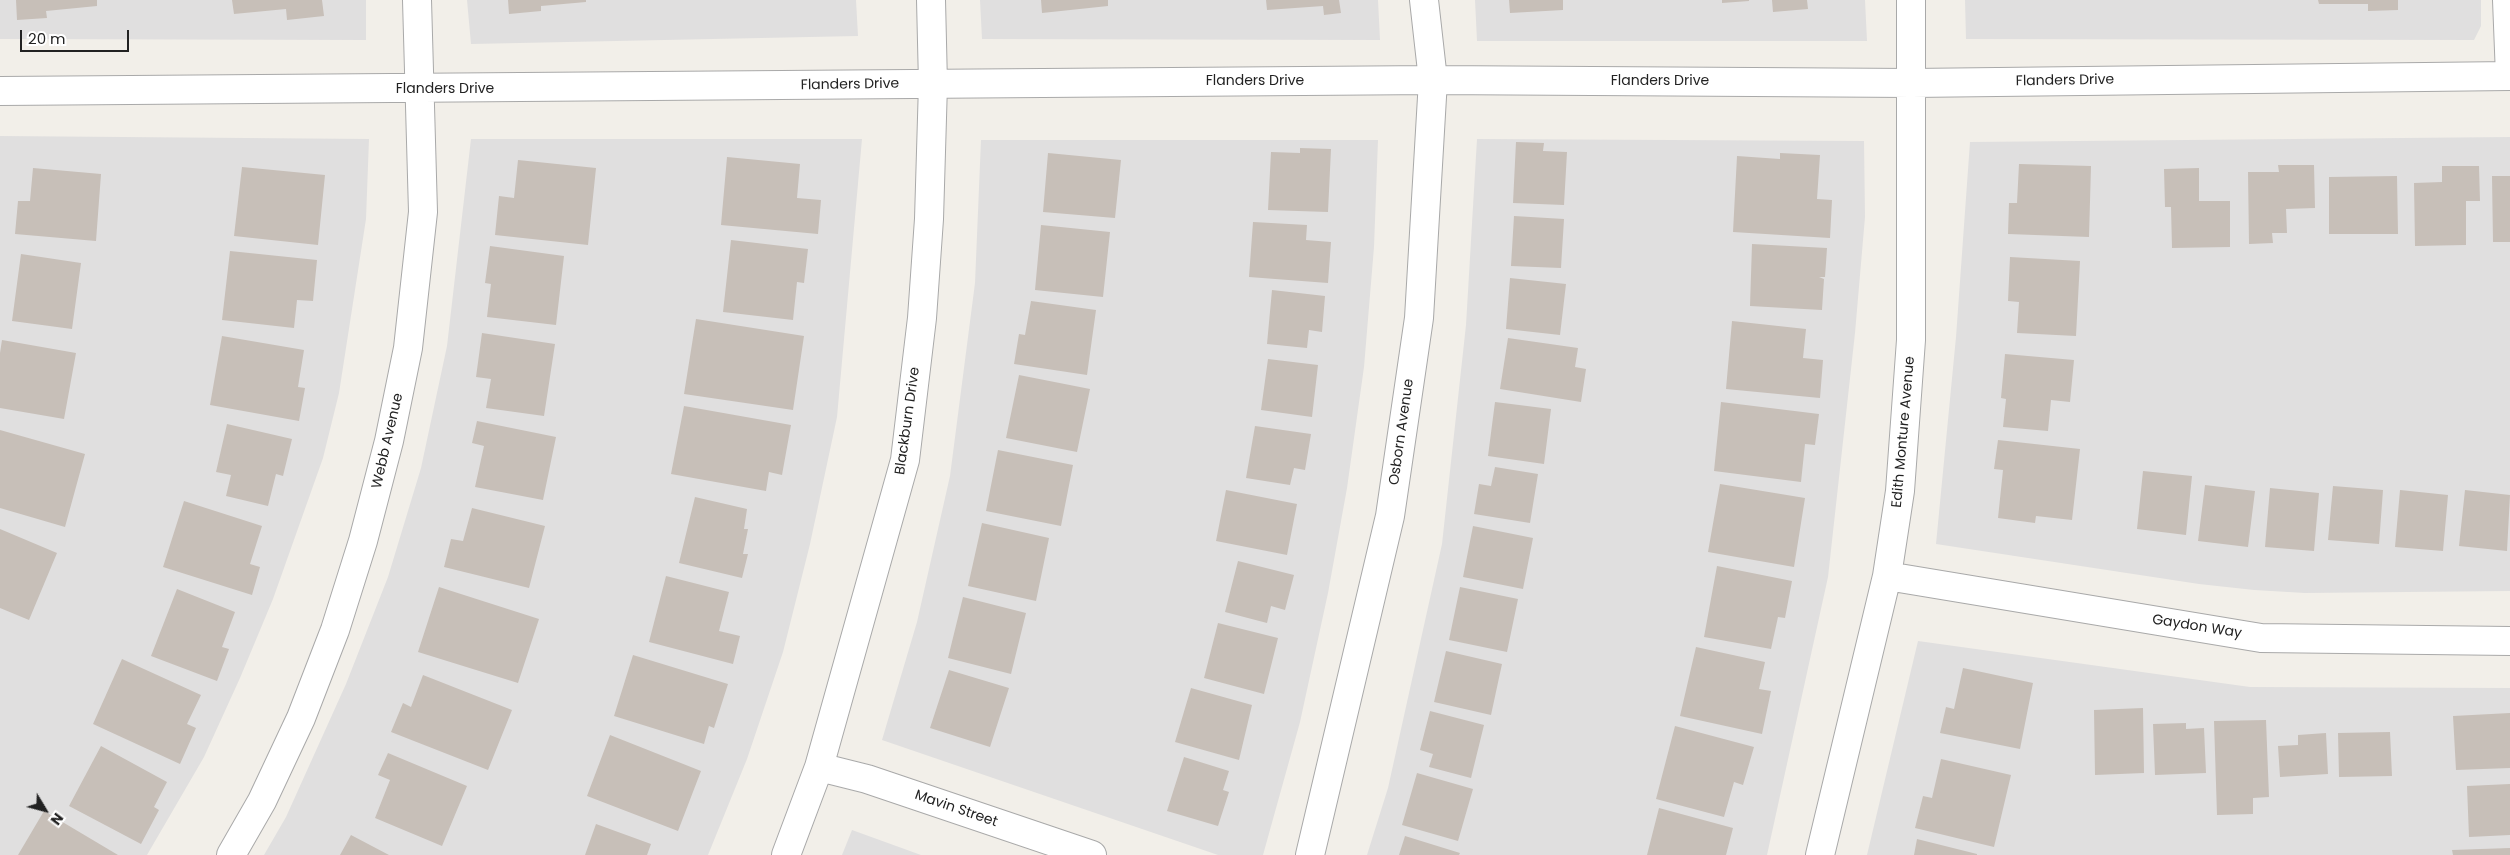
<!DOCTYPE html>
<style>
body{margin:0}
#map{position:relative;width:2510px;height:855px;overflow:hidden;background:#f2efe9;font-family:Poppins,sans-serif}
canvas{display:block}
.north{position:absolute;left:20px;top:785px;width:50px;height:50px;-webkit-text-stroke:4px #fff;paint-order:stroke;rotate:127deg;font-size:14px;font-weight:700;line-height:20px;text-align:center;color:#222}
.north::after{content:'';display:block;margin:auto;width:18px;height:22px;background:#222;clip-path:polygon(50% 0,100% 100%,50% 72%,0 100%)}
.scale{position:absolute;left:20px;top:30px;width:109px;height:22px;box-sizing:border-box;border:2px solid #222;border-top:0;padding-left:6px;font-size:15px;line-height:18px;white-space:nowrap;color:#222;-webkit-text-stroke:4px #fff;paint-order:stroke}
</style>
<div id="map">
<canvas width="2510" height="855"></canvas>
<div class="north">N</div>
<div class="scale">20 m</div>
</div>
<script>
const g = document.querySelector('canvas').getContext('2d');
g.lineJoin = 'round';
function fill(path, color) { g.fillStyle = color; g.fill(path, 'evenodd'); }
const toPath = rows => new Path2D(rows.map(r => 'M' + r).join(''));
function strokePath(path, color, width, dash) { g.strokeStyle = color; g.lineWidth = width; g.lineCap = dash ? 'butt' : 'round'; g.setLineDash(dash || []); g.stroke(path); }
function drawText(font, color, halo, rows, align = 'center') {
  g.font = font + ' Poppins,sans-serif'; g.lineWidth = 4; g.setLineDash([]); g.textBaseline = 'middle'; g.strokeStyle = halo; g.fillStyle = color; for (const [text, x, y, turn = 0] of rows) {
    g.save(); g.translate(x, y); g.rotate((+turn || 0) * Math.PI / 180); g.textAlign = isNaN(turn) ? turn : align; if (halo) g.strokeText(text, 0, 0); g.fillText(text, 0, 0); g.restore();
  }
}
fill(toPath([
 [0,0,366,0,366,40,0,39],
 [467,0,856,0,858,36,471,44],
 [980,0,1378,0,1380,40,982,39],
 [1475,0,1865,0,1867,41,1477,41],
 [1965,0,2481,0,2481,26,2474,40,1966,39],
 [0,136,369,139,366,219,339,393,323,458,273,599,240,678,204,757,147,855,0,855],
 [2510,137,2510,591,2305,593,2254,590,2199,584,1936,544,1956,337,1970,142],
 [471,139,862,139,837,417,810,544,783,652,747,759,708,855,264,855,286,817,346,684,388,577,421,468,447,346],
 [1477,139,1864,141,1865,217,1855,333,1828,577,1767,855,1367,855,1388,788,1442,544,1466,325],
 [981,140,1378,140,1374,247,1364,367,1347,488,1328,593,1300,722,1263,855,1218,855,882,740,917,622,950,476,975,283],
 [1918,641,2250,687,2510,688,2510,855,1867,855],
 [852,830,921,855,842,855]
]), '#e0dfdf');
fill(toPath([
 [16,0,97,0,97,6,46,11,47,18,17,20],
 [232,0,322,0,324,16,287,20,286,9,234,14],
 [508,0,586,0,586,2,541,6,541,11,509,14],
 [1041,0,1108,0,1108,6,1042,13],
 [1266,0,1339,0,1341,13,1324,15,1323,6,1267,10],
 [1509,0,1563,0,1563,10,1510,13],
 [1722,0,1749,0,1749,1,1722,3],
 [1772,0,1807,0,1808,9,1773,12],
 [2318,0,2398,0,2398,10,2368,11,2368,4,2319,4],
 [1516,142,1544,143,1543,151,1567,152,1564,205,1513,203],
 [1300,148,1331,149,1328,212,1268,210,1271,152,1300,153],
 [1048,153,1121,160,1115,218,1043,212],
 [1780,153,1820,155,1817,199,1832,200,1830,238,1733,232,1737,156,1780,159],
 [727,157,800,164,797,198,821,200,818,234,721,225],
 [518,160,596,168,588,245,495,235,499,196,514,198],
 [2019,164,2091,166,2089,237,2008,234,2009,203,2017,203],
 [2278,165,2314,165,2315,208,2286,209,2287,233,2272,233,2273,243,2249,244,2248,172,2279,172],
 [2442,166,2479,166,2480,201,2466,201,2466,245,2415,246,2414,183,2442,182],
 [242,167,325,175,318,245,234,236],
 [33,168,101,174,96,241,15,234,18,201,30,201],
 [2199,168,2199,201,2230,201,2230,247,2172,248,2171,207,2165,207,2164,169],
 [2397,176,2398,234,2329,234,2329,177],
 [2492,176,2510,176,2510,242,2493,242],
 [1514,216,1564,219,1561,268,1511,266],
 [1253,222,1307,225,1306,240,1331,242,1328,283,1249,277],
 [1041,225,1110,232,1103,297,1035,290],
 [731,240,808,249,804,283,797,282,793,320,723,312],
 [1752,244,1827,248,1825,277,1819,277,1824,279,1822,310,1750,306],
 [490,246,564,256,556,325,487,317,491,284,485,283],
 [230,251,317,260,313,301,297,300,294,328,222,320],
 [21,254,81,263,72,329,12,321],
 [2010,257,2080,261,2076,336,2017,333,2019,302,2008,301],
 [1510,278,1566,284,1560,335,1506,329],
 [1272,290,1325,296,1322,332,1309,330,1307,348,1267,344],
 [1031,301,1096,310,1087,375,1014,364,1019,334,1025,335],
 [696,319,804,336,793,410,684,394],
 [1732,321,1806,329,1803,358,1823,360,1820,398,1726,389],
 [482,333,555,344,544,416,486,408,491,379,476,377],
 [222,336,304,350,298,387,305,388,299,421,210,405],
 [1508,338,1578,348,1575,367,1586,369,1581,402,1500,389],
 [2,340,76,353,64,419,0,408,0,353],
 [2005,354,2074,360,2070,402,2051,400,2048,431,2003,427,2006,399,2001,398],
 [1268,359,1318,365,1312,417,1261,410],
 [1019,375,1090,389,1077,452,1006,438],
 [1495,402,1551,409,1544,464,1488,456],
 [1721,402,1819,414,1815,445,1805,444,1801,482,1714,471],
 [684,406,791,425,782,475,769,472,766,491,671,474],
 [477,421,556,437,543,500,475,487,484,446,472,443],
 [227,424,292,439,283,476,276,474,268,506,226,496,231,475,216,472],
 [1255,426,1311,434,1305,470,1294,468,1290,485,1246,478],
 [0,430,85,454,65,527,0,508],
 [1998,440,2080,449,2072,520,2036,516,2035,523,1998,518,2003,470,1994,469],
 [998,450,1073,465,1061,526,986,511],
 [1495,467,1538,474,1530,523,1474,514,1479,484,1491,486],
 [2143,471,2192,476,2186,535,2137,529],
 [1720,484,1805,498,1794,567,1708,552],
 [2205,485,2255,491,2248,547,2198,541],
 [2333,486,2383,490,2379,544,2328,540],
 [2270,488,2319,493,2314,551,2265,547],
 [1226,490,1297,504,1287,555,1216,541],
 [2400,490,2448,495,2443,551,2395,547],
 [2465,490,2510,495,2507,551,2459,546],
 [695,497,747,509,744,529,748,529,743,554,748,554,742,578,679,563],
 [184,501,262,526,250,564,260,567,252,595,163,567],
 [472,508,545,526,529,588,444,567,451,539,463,541],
 [982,523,1049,538,1036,601,968,586],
 [1473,526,1533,538,1523,589,1463,577],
 [0,529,57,553,29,620,0,608],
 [1238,561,1294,575,1285,610,1271,606,1267,623,1225,612],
 [1717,566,1792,581,1785,618,1778,617,1771,649,1704,637],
 [666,576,729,592,719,631,740,636,733,664,649,642],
 [439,587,539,619,518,683,418,652],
 [1460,587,1518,599,1507,652,1449,640],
 [177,589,235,612,222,647,229,649,217,681,151,656],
 [963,597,1026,613,1011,674,948,658],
 [1218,623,1278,638,1264,694,1204,678],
 [1696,647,1765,662,1759,689,1771,691,1762,734,1680,716],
 [1446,651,1502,664,1491,715,1434,702],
 [633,655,728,684,714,728,709,726,704,744,614,716],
 [122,659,201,695,187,724,196,728,180,764,93,724],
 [1963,668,2033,683,2020,749,1940,733,1946,707,1954,709],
 [949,670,1009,688,990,747,930,728],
 [423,675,512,710,488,770,391,732,403,703,411,707],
 [1191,688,1252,705,1239,760,1175,742],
 [2143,708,2144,773,2095,775,2094,710],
 [1430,711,1484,725,1471,778,1429,767,1433,754,1420,750],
 [2510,713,2510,768,2456,770,2453,716],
 [2266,720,2269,797,2253,798,2253,814,2217,815,2214,721],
 [2186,723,2186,729,2204,728,2206,773,2155,775,2153,724],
 [1675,726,1754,747,1743,785,1734,782,1724,817,1656,799],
 [2390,732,2392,776,2339,777,2338,733],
 [2326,733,2328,774,2280,777,2278,746,2298,745,2298,735],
 [610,735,701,771,678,831,587,796],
 [101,746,167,782,154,807,159,810,141,844,69,806],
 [388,753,467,786,442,846,375,818,390,780,378,775],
 [1184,757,1229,771,1223,790,1229,792,1218,826,1167,811],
 [1941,759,2011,775,1994,847,1915,828,1923,796,1932,798],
 [1417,773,1473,789,1458,841,1402,825],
 [2510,784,2510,835,2469,837,2467,786],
 [1659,808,1733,828,1726,855,1647,855],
 [44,811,118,855,18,855],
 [596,824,651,844,647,855,585,855],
 [351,835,389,855,340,855],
 [1405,836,1460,853,1459,855,1399,855],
 [1917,839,1977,854,1977,855,1914,855],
 [2510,848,2510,855,2453,855,2452,850]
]), '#c7bfb8');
const minor = toPath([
 [2507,0,2510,76],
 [0,91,1433,80,1912,83,2510,76],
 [1887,576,2261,638,2510,641],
 [819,767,867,779,1092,855],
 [231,855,262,801,301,718,335,630,363,541,389,441,408,348,423,212,417,0],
 [786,855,819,767,905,460,922,318,929,219,933,84,931,0],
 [1310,855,1390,516,1419,318,1433,80,1424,0],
 [1820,855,1887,576,1900,491,1911,340,1911,0]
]);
strokePath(minor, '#a9a9a9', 30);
strokePath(minor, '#fff', 28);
drawText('14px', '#222', '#fff', [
 ["Flanders Drive",1255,81],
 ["Flanders Drive",1660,81],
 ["Flanders Drive",2065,81,-1],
 ["Flanders Drive",850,85,-1],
 ["Flanders Drive",445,89],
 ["Blackburn Drive",908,421,-82],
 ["Osborn Avenue",1402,432,-82],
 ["Edith Monture Avenue",1904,432,-85],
 ["Webb Avenue",388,441,-77],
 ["Gaydon Way",2197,627,9],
 ["Mavin Street",956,809,19]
]);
</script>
